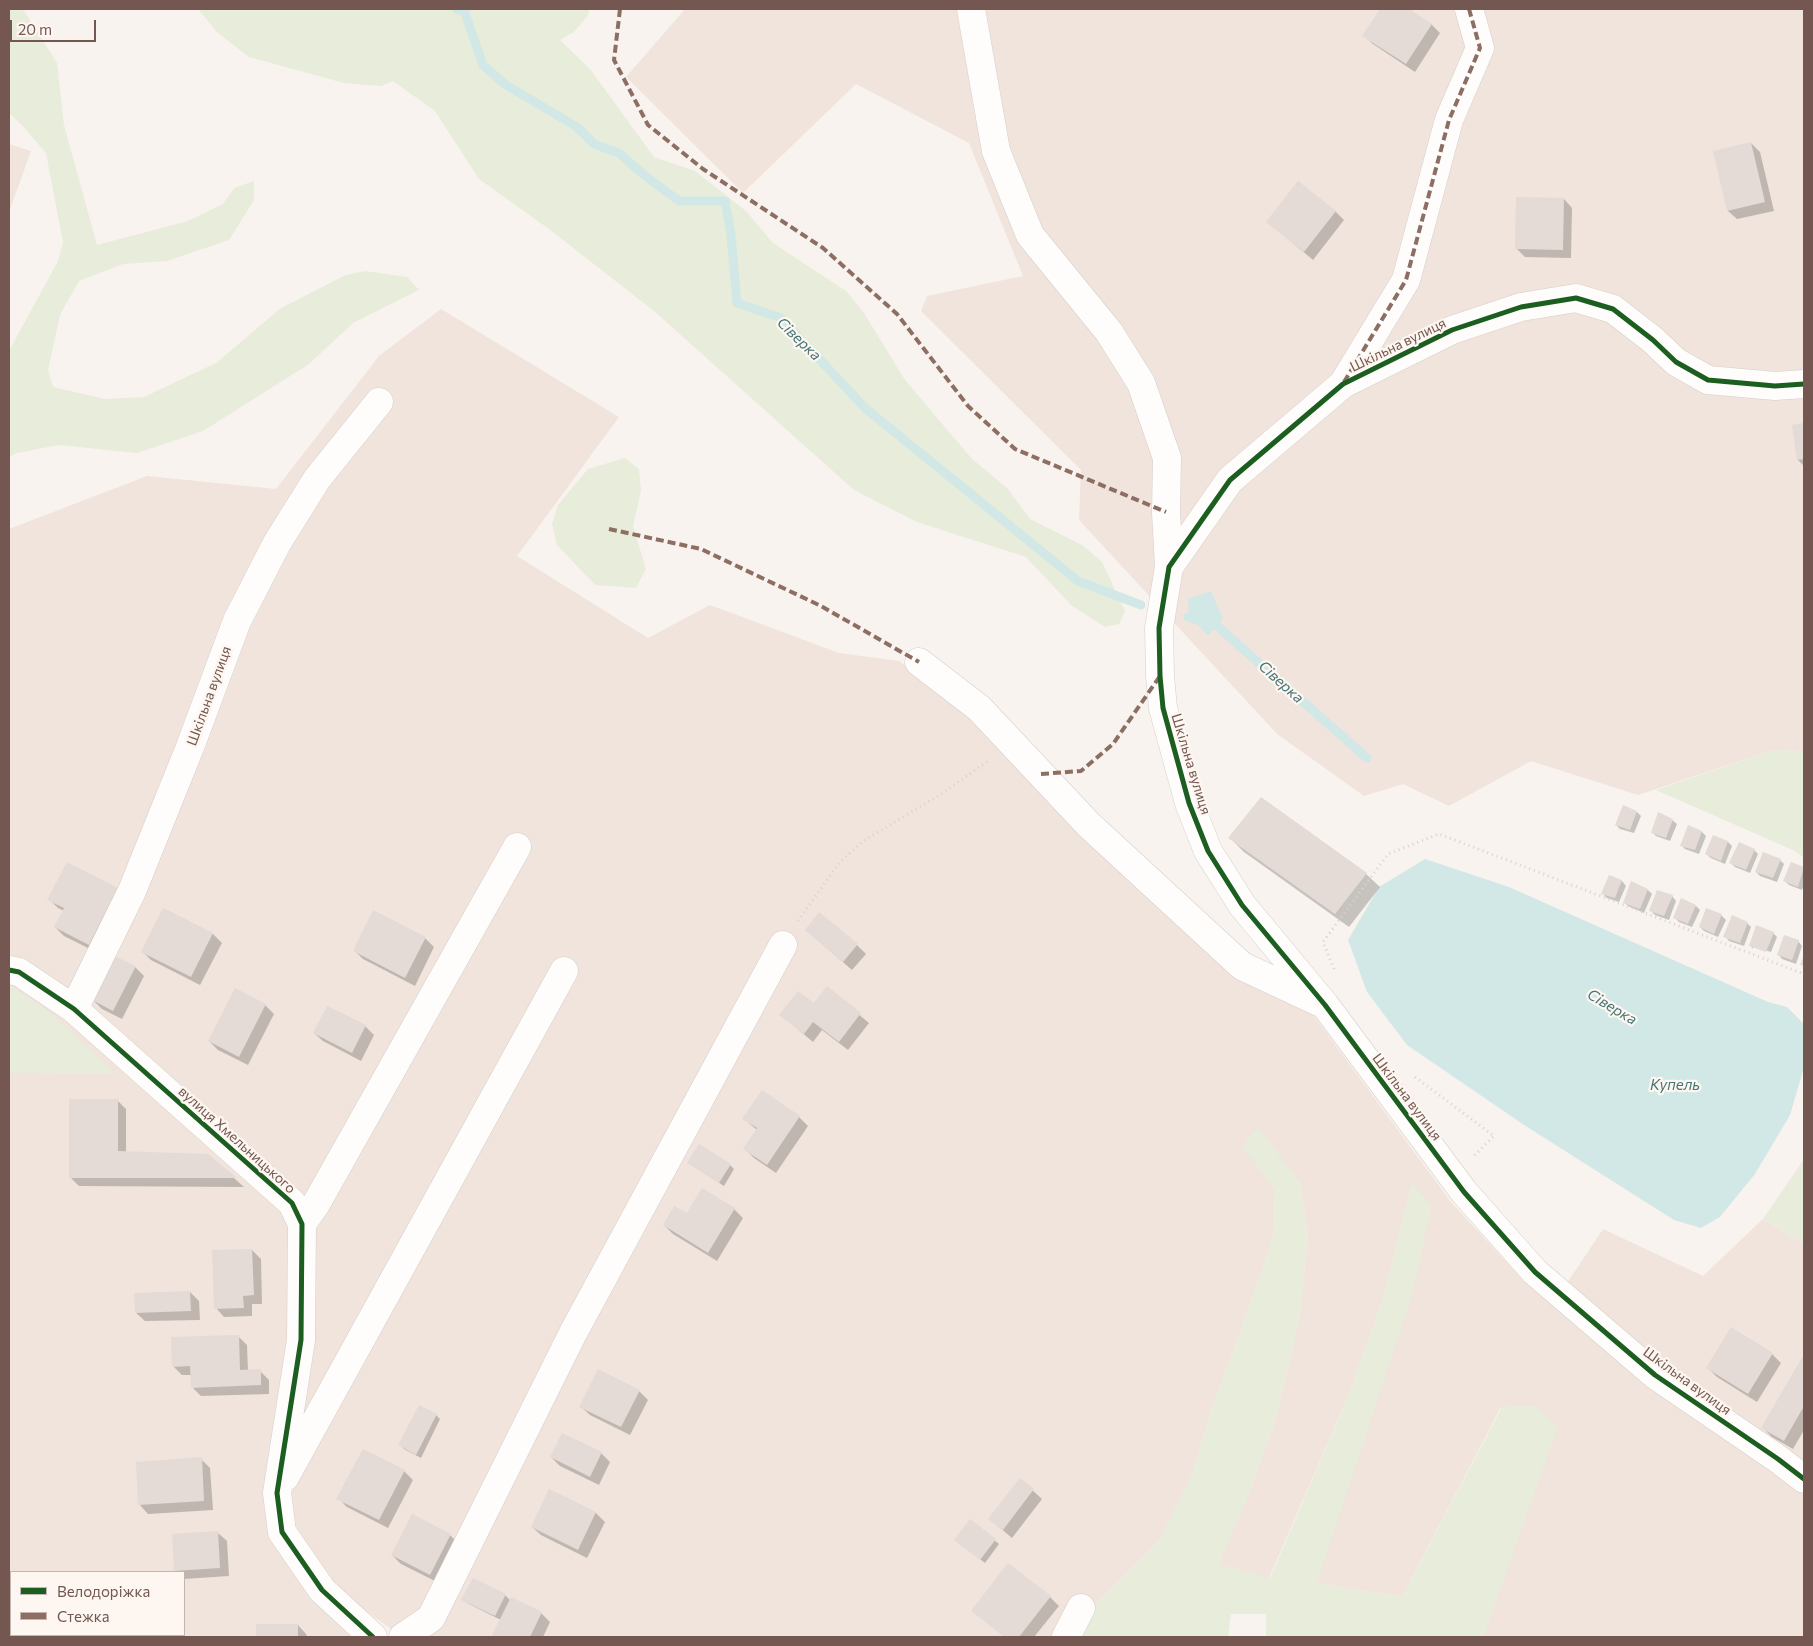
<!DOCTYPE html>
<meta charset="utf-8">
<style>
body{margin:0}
#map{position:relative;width:1813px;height:1646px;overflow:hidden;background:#f8f3ee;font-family:Commissioner,sans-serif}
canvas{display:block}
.frame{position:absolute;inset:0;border:10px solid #735750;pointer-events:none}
.legend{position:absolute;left:10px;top:1571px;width:175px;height:65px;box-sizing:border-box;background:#fdf6f1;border:1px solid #c6b6b1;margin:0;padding:6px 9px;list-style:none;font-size:15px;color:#735750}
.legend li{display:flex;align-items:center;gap:10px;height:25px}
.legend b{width:25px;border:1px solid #c6b6b1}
.scale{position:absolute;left:10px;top:20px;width:86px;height:22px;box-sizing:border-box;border:2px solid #735750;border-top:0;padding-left:6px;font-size:15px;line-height:18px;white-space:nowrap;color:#735750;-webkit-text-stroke:4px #fdf6f1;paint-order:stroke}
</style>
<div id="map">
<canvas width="1813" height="1646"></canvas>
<div class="frame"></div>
<ul class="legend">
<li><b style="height:6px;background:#1b5e20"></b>Велодоріжка</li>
<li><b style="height:6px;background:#8d6e63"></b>Стежка</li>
</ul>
<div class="scale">20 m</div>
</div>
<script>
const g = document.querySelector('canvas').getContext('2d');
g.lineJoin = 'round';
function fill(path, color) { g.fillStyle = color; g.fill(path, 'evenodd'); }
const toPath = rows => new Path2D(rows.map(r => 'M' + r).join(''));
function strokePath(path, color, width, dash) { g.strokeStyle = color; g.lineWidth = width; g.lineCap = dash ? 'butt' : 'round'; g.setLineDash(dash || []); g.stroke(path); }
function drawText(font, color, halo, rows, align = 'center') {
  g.font = font + ' Commissioner,sans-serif'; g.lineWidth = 4.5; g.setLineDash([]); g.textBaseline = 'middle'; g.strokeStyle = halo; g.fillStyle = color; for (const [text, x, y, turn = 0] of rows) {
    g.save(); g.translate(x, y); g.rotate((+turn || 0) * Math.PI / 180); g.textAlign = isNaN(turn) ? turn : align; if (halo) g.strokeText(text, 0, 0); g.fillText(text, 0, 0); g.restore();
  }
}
fill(toPath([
 [685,9,1804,9,1804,751,1774,750,1638,795,1531,761,1449,806,1403,784,1364,796,1277,734,1079,520,1081,470,921,311,927,296,1023,276,969,143,856,84,743,193,626,77],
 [9,144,31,151,9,212],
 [441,309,619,417,517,556,648,638,710,605,839,653,899,661,972,719,1078,834,1237,973,1303,1001,1451,1202,1524,1281,1648,1381,1804,1492,1804,1637,1483,1637,1510,1559,1501,1407,1402,1597,1317,1583,1412,1184,1386,1290,1351,1389,1269,1578,1218,1565,1250,1490,1275,1421,1299,1320,1308,1237,1300,1183,1243,1146,1275,1189,1274,1232,1264,1266,1211,1411,1192,1475,1159,1541,1093,1607,1056,1637,399,1637,398,1634,341,1593,292,1528,285,1492,313,1222,9,962,9,529,147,476,276,489,379,356],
 [9,978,63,1012,281,1205,291,1226,291,1337,268,1493,353,1637,9,1637],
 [11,1572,184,1572,184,1635,11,1635],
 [1763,1219,1804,1244,1804,1467,1661,1367,1565,1286,1603,1229,1703,1276]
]), '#f0e4dd');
fill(toPath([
 [9,9,23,9,57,63,64,125,97,245,188,221,223,204,234,188,254,181,254,200,229,240,167,261,123,264,79,281,60,315,48,370,53,387,105,399,144,397,216,363,281,308,346,275,365,271,407,277,419,290,353,323,309,364,203,431,137,453,59,445,17,453,9,457,9,351,58,261,63,243,46,153,22,125,9,113],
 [198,9,589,9,588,15,574,32,560,40,590,69,654,157,695,171,746,211,773,243,846,291,864,313,905,380,972,459,1007,488,1030,519,1082,545,1102,562,1125,611,1119,624,1105,627,1071,605,1026,557,917,522,854,490,654,311,549,229,479,179,435,111,393,81,381,86,344,83,249,57,218,33],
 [625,458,639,469,641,491,633,526,646,569,636,588,595,585,557,545,552,524,558,505,588,469],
 [1774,750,1804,751,1804,858,1795,851,1656,790],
 [9,985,40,1005,59,1021,116,1074,9,1073],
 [1258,1127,1300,1183,1308,1237,1299,1320,1275,1421,1250,1490,1219,1565,1270,1578,1351,1389,1386,1290,1412,1183,1432,1206,1410,1302,1317,1583,1402,1597,1502,1407,1534,1405,1558,1427,1483,1637,1266,1637,1266,1614,1231,1614,1228,1637,1076,1637,1093,1607,1159,1541,1192,1475,1211,1411,1264,1266,1274,1232,1275,1189,1242,1146],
 [1804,1159,1804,1244,1763,1219]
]), '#e8ecda');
fill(toPath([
 [1211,591,1223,619,1208,635,1189,617,1188,599],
 [1425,859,1509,887,1768,1002,1787,1007,1804,1024,1804,1067,1790,1115,1755,1174,1720,1217,1701,1228,1674,1220,1524,1125,1407,1045,1367,992,1348,940,1379,887]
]), '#d2e8e6');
fill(toPath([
 [1381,9,1407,9,1431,24,1440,33,1415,72,1373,44,1364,36],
 [1751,143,1760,152,1774,211,1737,219,1728,211],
 [1564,199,1572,208,1571,258,1525,257,1516,248],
 [1335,211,1344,220,1313,260,1268,222],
 [1804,424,1804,466,1798,460,1793,426],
 [1637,812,1641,816,1634,833,1620,829,1616,825],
 [1672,820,1677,824,1670,841,1656,836,1652,832],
 [1688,827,1702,832,1706,836,1699,854,1685,849,1681,845],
 [1230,838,1366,874,1380,887,1349,927,1244,852],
 [1728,842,1732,846,1725,864,1711,858,1706,854],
 [1754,850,1758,854,1750,873,1735,867,1731,863],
 [1780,860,1784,864,1777,882,1760,876,1756,872],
 [1791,863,1804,868,1804,884,1802,890,1789,885,1785,881],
 [1610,876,1622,881,1626,886,1619,902,1607,898,1603,894],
 [117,889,126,898,98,953,64,936,55,927,64,911,58,908,49,899],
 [1648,890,1652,894,1644,913,1628,906,1624,902],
 [1672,896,1676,901,1669,920,1655,915,1651,911],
 [1696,906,1700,910,1692,927,1679,922,1675,918],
 [164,909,213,934,222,943,200,985,151,960,142,951],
 [374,912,425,938,434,947,415,986,363,959,354,950],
 [1721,915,1726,920,1718,937,1704,931,1700,927],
 [1747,923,1751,927,1744,946,1729,941,1725,936],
 [806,930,857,945,866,954,852,970],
 [1773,933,1777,937,1771,952,1753,946,1753,949,1750,945],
 [1798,941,1802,946,1796,964,1782,959,1778,954],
 [135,967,144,976,122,1019,102,1009,93,1000],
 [827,988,869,1023,848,1050,822,1030,813,1042,781,1015,814,1004],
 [235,990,265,1005,274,1014,248,1065,218,1050,209,1041],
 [365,1026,374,1035,361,1061,323,1041,314,1033],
 [762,1092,799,1117,808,1126,776,1173,754,1158,745,1149,757,1130,744,1119],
 [117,1100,126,1109,126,1153,208,1155,244,1187,79,1186,70,1177],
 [689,1163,730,1165,734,1169,724,1186],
 [734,1209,743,1218,717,1261,673,1234,664,1225,687,1215],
 [252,1250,261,1259,262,1304,252,1304,252,1316,224,1317,216,1308],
 [190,1292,199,1301,200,1320,145,1321,136,1313],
 [238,1336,247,1345,248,1371,260,1371,269,1380,269,1394,201,1396,192,1387,192,1375,182,1375,173,1366],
 [1772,1354,1781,1363,1757,1402,1717,1377,1708,1368],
 [1804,1357,1804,1430,1793,1449,1772,1437,1763,1428],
 [639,1391,648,1400,630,1435,590,1415,581,1407],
 [420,1407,436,1415,440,1419,421,1458,404,1449,400,1445],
 [601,1453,610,1462,599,1485,560,1466,551,1457],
 [201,1459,210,1468,213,1510,148,1514,140,1505],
 [404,1471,413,1480,388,1528,347,1507,338,1498],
 [1020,1479,1042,1499,1012,1538,990,1519],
 [550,1491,596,1513,605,1522,587,1558,541,1535,532,1527],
 [970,1521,999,1544,985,1563,956,1540],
 [218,1533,227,1541,229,1576,184,1579,184,1572,177,1572,175,1570],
 [450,1535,459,1544,439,1583,401,1564,392,1555],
 [505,1595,511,1601,541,1613,550,1622,543,1637,492,1637,501,1620,467,1603,463,1599],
 [1050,1597,1059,1606,1034,1637,1005,1637,973,1611],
 [257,1625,298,1625,306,1634,307,1637,257,1637]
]), '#0003');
strokePath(toPath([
 [457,9,465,13,483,65,506,85,577,127,594,144,619,153,644,175,679,201,725,201,731,235,737,303,781,318,865,408,1078,581,1141,605],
 [1188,617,1217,626,1367,758]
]), '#d2e8e6', 9);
fill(toPath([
 [1380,9,1409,9,1432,24,1406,64,1362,36],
 [1751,142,1765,202,1727,211,1713,151],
 [1298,181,1336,211,1304,252,1266,222],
 [1516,197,1564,198,1563,250,1515,249],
 [1804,423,1804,459,1797,460,1792,425],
 [1261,797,1367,873,1335,914,1228,838],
 [1623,805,1637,811,1630,830,1615,825],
 [1658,812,1673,819,1666,838,1651,833],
 [1688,825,1702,831,1695,850,1680,846],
 [1713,835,1728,841,1721,861,1705,854],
 [1739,842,1755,849,1746,870,1729,863],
 [1763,852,1781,859,1773,878,1755,872],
 [67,862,118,888,89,945,54,927,64,908,47,900],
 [1791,862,1804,867,1798,887,1783,881],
 [1609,875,1622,880,1615,898,1601,894],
 [1631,881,1648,889,1640,909,1623,903],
 [1657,890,1673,895,1664,916,1649,911],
 [1681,898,1696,905,1688,924,1673,918],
 [163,908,213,933,191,977,141,952],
 [1706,908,1722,914,1714,934,1699,927],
 [373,910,426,937,405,978,353,951],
 [819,912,858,944,843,962,805,930],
 [1732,915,1748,922,1740,943,1723,937],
 [1756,925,1774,932,1766,952,1749,946],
 [1784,935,1799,940,1792,960,1777,955],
 [1804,955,1804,966,1800,965],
 [114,956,136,966,113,1011,92,1000],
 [827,986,861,1013,839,1042,813,1022,804,1034,779,1015,798,991,814,1003],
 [235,988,266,1004,239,1057,208,1041],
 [327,1006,366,1025,352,1053,313,1033],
 [762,1090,800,1116,767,1165,743,1149,757,1128,742,1119],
 [69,1099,118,1099,118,1151,208,1154,237,1178,69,1178],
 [699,1144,731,1164,719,1183,687,1163],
 [702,1188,735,1208,708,1253,663,1225,674,1206,687,1213],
 [252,1249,254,1295,243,1296,244,1308,214,1309,212,1250],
 [190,1291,191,1311,135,1313,134,1293],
 [1731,1327,1773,1353,1748,1394,1706,1368],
 [239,1335,240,1370,261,1369,261,1385,191,1388,190,1366,172,1367,171,1337],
 [1804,1354,1804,1406,1784,1441,1761,1428],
 [598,1369,640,1390,621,1427,579,1407],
 [419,1405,437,1414,416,1455,398,1445],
 [562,1433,602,1452,590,1477,550,1457],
 [363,1449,405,1470,379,1520,336,1499],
 [202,1457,204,1501,138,1505,136,1462],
 [1020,1478,1034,1489,1003,1530,988,1519],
 [549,1489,596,1512,578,1550,531,1527],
 [412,1514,451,1534,430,1575,391,1555],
 [970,1519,996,1539,980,1560,954,1540],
 [218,1531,220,1568,174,1571,172,1534],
 [1008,1563,1051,1596,1019,1637,1005,1637,971,1611],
 [473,1578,506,1594,495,1616,461,1600],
 [511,1597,542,1612,530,1637,491,1637],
 [256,1624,298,1624,298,1637,256,1637]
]), '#e4dad6');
const minor = toPath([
 [971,9,996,151,1030,235,1109,332,1141,383,1167,458,1166,512,1169,567],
 [1343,384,1406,280,1449,120,1480,48,1469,9],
 [1804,384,1775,386,1708,380,1676,362,1653,340,1613,309,1576,298,1521,307,1452,330,1343,384,1230,480,1169,567,1159,628,1160,676,1163,708,1189,803,1208,851,1242,905,1325,1005,1464,1192,1535,1272,1655,1375,1778,1459,1804,1479],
 [919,662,979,708,1089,825,1242,966,1319,1002],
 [9,970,19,972,74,1009,292,1203,302,1224,301,1340,277,1493,282,1532,322,1590,373,1637],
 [74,1009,132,891,190,747,237,621,277,543,317,479,379,402],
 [302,1224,316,1204,517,847],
 [285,1477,564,971],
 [403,1637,431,1618,573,1333,783,945],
 [1066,1637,1081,1608]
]);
strokePath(minor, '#d6ceca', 29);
strokePath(toPath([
 [798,921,839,863,863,841,940,795,989,760],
 [1334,969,1323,942,1388,854,1439,834,1804,974],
 [1415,1077,1494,1136,1473,1157],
 [9,1612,11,1612]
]), '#dad1d0', 3, [1, 4]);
strokePath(minor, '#fefdfc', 28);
strokePath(toPath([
 [620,9,614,60,648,125,703,169,823,248,897,314,968,406,1015,449,1166,512],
 [1344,382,1406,280,1449,120,1480,48,1469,9],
 [609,529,701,549,821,606,919,662],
 [1041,774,1081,771,1113,744,1160,676]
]), '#8d6e63', 4, [8, 4]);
strokePath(toPath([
 [1804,384,1775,386,1708,380,1676,362,1653,340,1613,309,1576,298,1521,307,1452,330,1343,384,1230,480,1169,567,1159,628,1160,676,1163,708,1189,803,1208,851,1242,905,1325,1005,1464,1192,1535,1272,1655,1375,1778,1459,1804,1479],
 [9,970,19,972,74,1009,292,1203,302,1224,301,1340,277,1493,282,1532,322,1590,373,1637]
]), '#1b5e20', 5);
drawText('14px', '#735750', '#fdf6f1', [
 ["Шкільна вулиця",1398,345,-26],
 ["Шкільна вулиця",209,696,-70],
 ["Шкільна вулиця",1191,764,73],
 ["Шкільна вулиця",1407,1097,53],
 ["вулиця Хмельницького",237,1140,42],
 ["Шкільна вулиця",1687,1381,36]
]);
drawText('italic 15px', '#457676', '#fdf6f1', [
 ["Сіверка",799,339,44],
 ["Сіверка",1281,682,42],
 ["Сіверка",1612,1007,31],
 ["Купель",1675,1085]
]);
</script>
